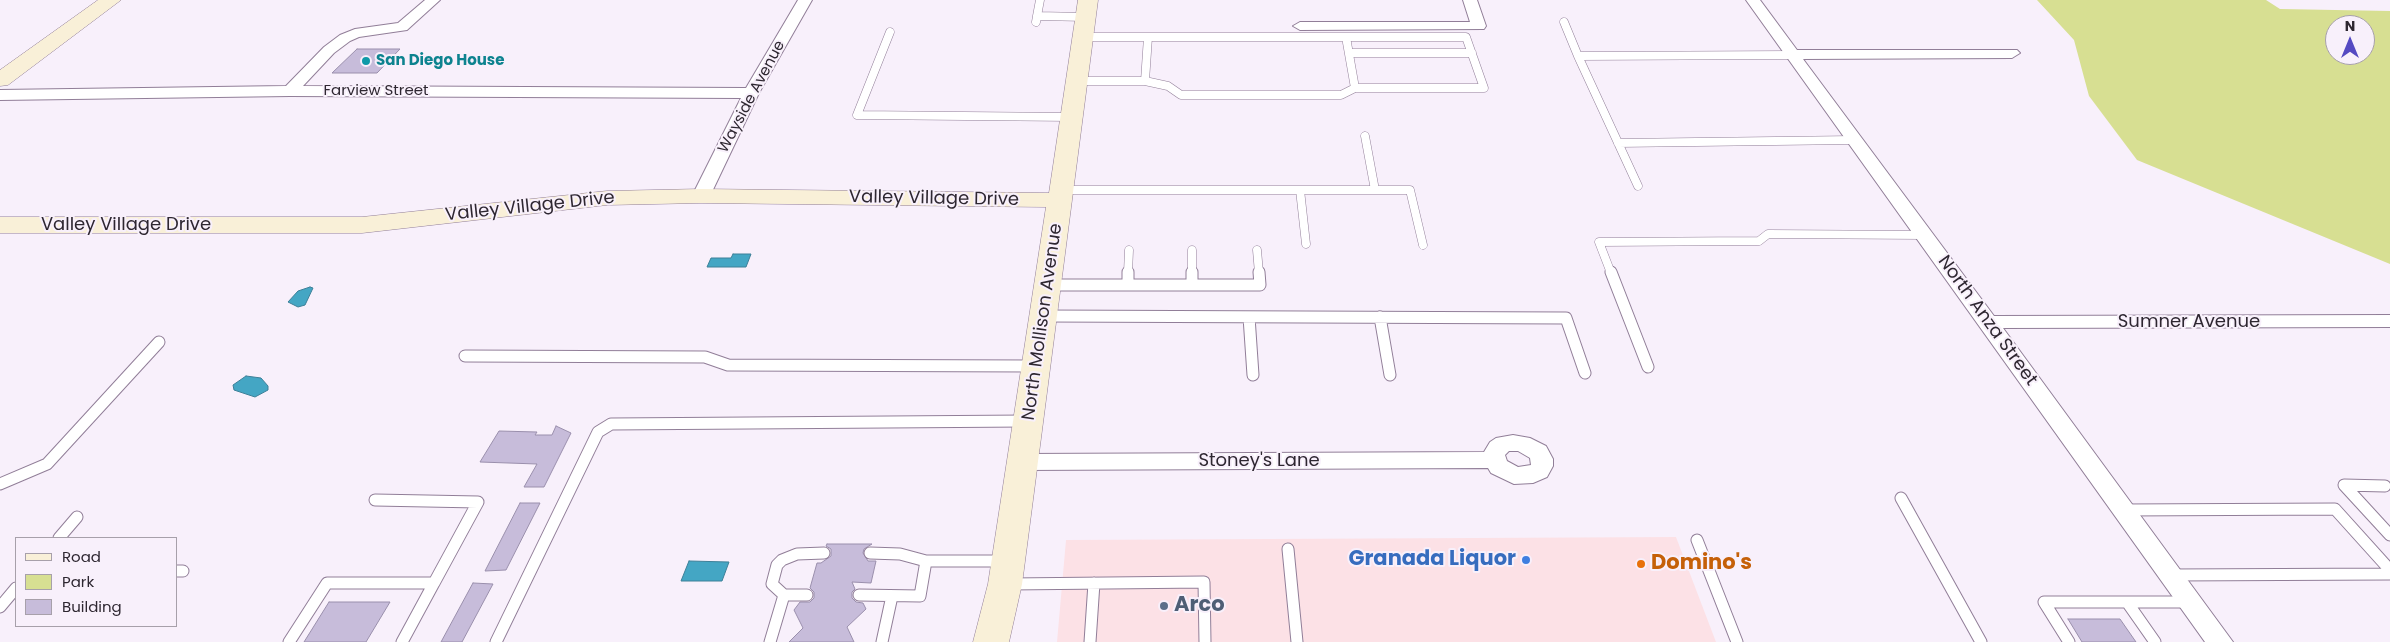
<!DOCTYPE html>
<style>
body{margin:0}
#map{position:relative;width:2390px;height:642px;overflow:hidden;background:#f8f0fb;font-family:Poppins,sans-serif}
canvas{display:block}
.legend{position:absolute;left:15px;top:537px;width:162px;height:90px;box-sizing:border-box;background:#f8f0fb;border:1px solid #a7a0aa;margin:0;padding:6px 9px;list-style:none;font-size:15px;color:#2e2731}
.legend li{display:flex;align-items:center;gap:10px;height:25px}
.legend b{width:25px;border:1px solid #a7a0aa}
.north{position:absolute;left:2325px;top:15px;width:50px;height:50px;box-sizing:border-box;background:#f8f0fb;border:1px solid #a7a0aa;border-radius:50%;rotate:0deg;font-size:14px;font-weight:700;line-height:20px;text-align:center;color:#2e2731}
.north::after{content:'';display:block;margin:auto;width:18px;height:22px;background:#554ac2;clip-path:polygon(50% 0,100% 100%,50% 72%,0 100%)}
</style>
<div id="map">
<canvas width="2390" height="642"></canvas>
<ul class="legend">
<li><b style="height:6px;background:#f9f0d8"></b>Road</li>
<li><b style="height:14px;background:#d7df92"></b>Park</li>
<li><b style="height:14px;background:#c7bcda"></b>Building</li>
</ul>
<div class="north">N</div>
</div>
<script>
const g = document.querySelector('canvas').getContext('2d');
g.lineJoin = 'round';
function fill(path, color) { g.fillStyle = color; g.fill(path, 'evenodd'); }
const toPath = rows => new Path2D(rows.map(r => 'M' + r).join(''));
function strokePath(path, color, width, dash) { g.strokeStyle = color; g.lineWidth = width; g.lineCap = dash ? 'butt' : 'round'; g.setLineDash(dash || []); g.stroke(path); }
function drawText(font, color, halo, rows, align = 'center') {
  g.font = font + ' Poppins,sans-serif'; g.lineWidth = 4; g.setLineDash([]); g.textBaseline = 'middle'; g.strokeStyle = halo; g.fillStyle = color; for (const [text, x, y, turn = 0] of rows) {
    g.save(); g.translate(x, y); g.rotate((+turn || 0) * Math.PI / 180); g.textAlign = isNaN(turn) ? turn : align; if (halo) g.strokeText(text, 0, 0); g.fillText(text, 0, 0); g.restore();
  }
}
fill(toPath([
 [1676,537,1716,642,1057,642,1066,540]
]), '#fce1e6');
fill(toPath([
 [2037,0,2266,0,2280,9,2390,11,2390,264,2137,160,2089,96,2074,40],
 [2335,25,2365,25,2365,55,2335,55]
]), '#d7df92');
const water = toPath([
 [733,254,751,254,746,267,707,267,711,258,731,258,733,254],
 [310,287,313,288,305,305,298,307,288,302,298,291,310,287],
 [246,376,261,378,268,386,268,390,255,397,234,390,233,385,246,376],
 [689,561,729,562,722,581,681,581,689,561]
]);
fill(water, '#44a6c4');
strokePath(water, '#3d8098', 1);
const building = toPath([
 [357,49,400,49,377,73,332,73,357,49],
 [556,426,571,433,544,487,524,487,537,464,480,462,499,431,537,432,535,435,552,435,556,426],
 [520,503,540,503,506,570,485,571,520,503],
 [827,544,872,544,864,549,863,553,868,561,876,561,871,583,852,582,855,589,852,592,852,598,856,602,863,603,866,609,847,627,854,642,789,642,803,628,794,610,800,602,810,602,814,598,814,592,810,588,817,563,821,563,831,556,831,549,826,546,827,544],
 [473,583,493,584,462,642,441,642,473,583],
 [329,602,390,602,366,642,304,642,329,602],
 [2068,619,2120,619,2136,642,2082,642,2068,619]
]);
fill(building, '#c7bcda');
strokePath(building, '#9a8fac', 1);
const laneFar1 = toPath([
 [1037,16,1040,0],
 [1036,22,1037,16,1086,17],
 [1564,22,1578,56,1792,55],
 [890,32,857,115,1072,117],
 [1346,37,1355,88],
 [1349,53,1472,53],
 [1578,56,1638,186],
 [1077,81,1145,81,1168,86,1181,95,1341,95,1355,88,1484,88,1466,37,1083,37],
 [1145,81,1148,37],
 [1365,136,1375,190],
 [1618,143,1853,140],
 [1061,190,1410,190,1423,245],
 [1300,190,1306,244],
 [1192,250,1192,273],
 [1257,250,1259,273],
 [1128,273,1129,250],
 [1611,273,1599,242,1759,241,1768,234,1924,235]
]);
const lane = toPath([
 [1192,272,1192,285],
 [1611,272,1648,367],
 [1049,285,1260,285,1259,272],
 [1128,285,1128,272],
 [1045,316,1566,318,1585,373],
 [1249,317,1253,375],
 [1380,317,1390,375],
 [465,356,705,357,728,365,1033,366],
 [0,484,47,464,159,342],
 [2385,486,2344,485,2390,535],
 [1901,498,1981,642],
 [375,500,478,502,434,583],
 [2124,510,2335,509,2390,570],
 [59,538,77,517],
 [1697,540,1737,642],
 [1288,549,1297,642],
 [870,553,900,554,926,561],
 [176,571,183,571],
 [2172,575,2390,574],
 [1010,584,1204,582,1205,642],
 [784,595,772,584,777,565,782,560,797,554,824,553],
 [859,595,920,596,926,561,1004,561],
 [2127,602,2155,642],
 [0,607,16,588],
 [289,642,327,583,434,583,402,642],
 [496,642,598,432,611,424,1026,421],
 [770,642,784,595,807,595],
 [882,642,892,596],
 [1090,642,1094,583],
 [2069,642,2044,602,2190,602]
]);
const street = toPath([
 [425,0,440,0,407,30,359,37,350,41,334,53,303,86,746,88,798,0,812,0,759,93,710,196,707,200,701,201,695,200,692,196,741,98,290,96,0,100,0,90,286,86,324,47,340,35,355,29,398,23,425,0],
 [1463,0,1477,0,1486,26,1484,29,1300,30,1293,26,1300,22,1470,22,1463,0],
 [1746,0,1760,0,1797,50,2017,50,2020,53,2012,58,1803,59,1994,316,2390,315,2390,327,2003,328,2233,642,2205,642,1746,0],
 [1513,435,1530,438,1546,446,1553,459,1553,466,1547,477,1533,483,1514,484,1491,473,1488,468,1023,470,1015,468,1012,462,1015,456,1023,454,1484,452,1490,442,1496,438,1513,435],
 [1509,451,1518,451,1530,458,1531,465,1518,467,1507,461,1505,455,1509,451]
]);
const secondary = toPath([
 [98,0,121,0,8,85,0,86,0,70,98,0],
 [1078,0,1098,0,1022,584,1009,642,973,642,988,584,1046,207,701,203,607,205,362,233,0,233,0,217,362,217,607,191,701,189,1049,193,1078,0]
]);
strokePath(laneFar1, '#917e98', 9);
strokePath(lane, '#917e98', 13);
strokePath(street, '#917e98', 2);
strokePath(secondary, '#917e98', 1);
strokePath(laneFar1, '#fff', 8);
strokePath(lane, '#fff', 11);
fill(street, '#fff');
fill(secondary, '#f9f0d8');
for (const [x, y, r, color] of [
 [366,61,5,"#0f9aa8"],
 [1526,560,5,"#3f7fe0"],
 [1641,564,5,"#e8710a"],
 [1164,606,5,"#5c6f8a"]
]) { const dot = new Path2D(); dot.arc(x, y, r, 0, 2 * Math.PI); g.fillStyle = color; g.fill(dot); strokePath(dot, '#f8f0fb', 2); }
drawText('bold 15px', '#0d838f', '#f8f0fb', [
 ["San Diego House",376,61]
], 'left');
drawText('15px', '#2e2731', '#f8f0fb', [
 ["Farview Street",376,91],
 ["Wayside Avenue",752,97,-62]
]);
drawText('18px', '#2e2731', '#f8f0fb', [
 ["Valley Village Drive",934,199,1],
 ["Valley Village Drive",530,207,-6],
 ["Valley Village Drive",126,225],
 ["North Anza Street",1987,321,54],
 ["North Mollison Avenue",1043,322,-82],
 ["Sumner Avenue",2189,322],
 ["Stoney's Lane",1259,461]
]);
drawText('bold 21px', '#366cbe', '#f8f0fb', [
 ["Granada Liquor",1516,560]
], 'right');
drawText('bold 21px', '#c56008', '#f8f0fb', [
 ["Domino's",1651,564]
], 'left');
drawText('bold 21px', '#4e5e75', '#f8f0fb', [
 ["Arco",1174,606]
], 'left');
</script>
